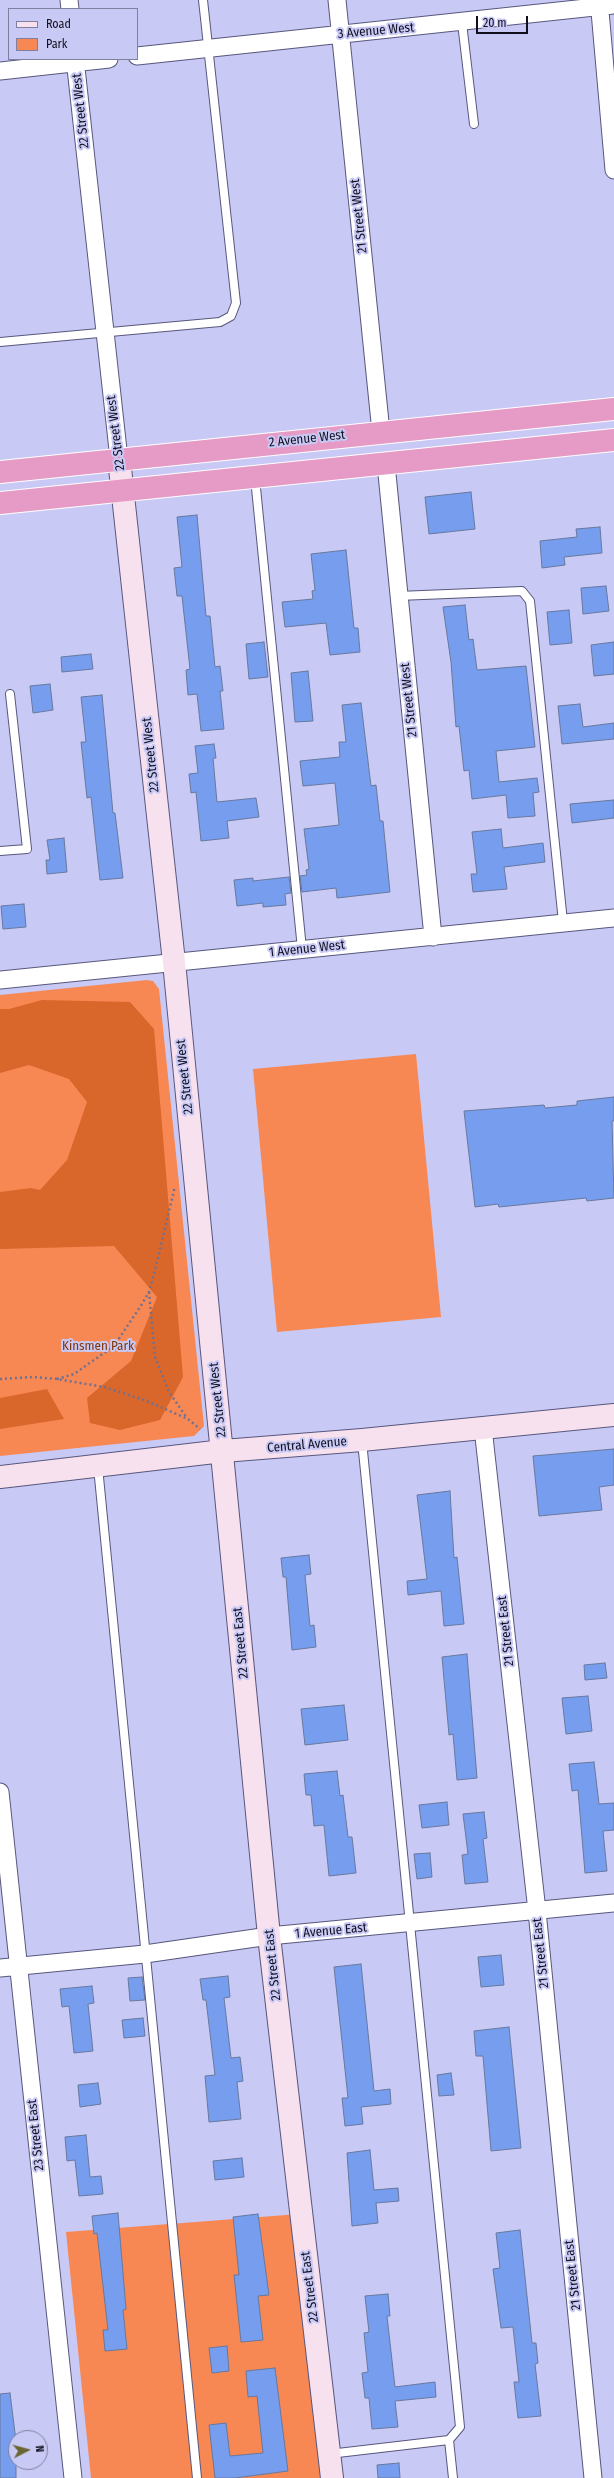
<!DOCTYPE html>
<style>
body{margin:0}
#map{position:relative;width:614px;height:2478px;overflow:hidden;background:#c9c9f5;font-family:"Fira Sans Condensed",sans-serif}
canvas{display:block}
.legend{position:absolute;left:8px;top:8px;width:130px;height:52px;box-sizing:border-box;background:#c9c9f5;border:1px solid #7f7f9f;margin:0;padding:5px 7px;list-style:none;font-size:12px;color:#100f1e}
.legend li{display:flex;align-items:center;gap:8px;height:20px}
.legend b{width:20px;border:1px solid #7f7f9f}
.north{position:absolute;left:8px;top:2430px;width:40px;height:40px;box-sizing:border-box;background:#c9c9f5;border:1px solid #7f7f9f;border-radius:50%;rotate:84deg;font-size:11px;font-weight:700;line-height:16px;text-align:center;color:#100f1e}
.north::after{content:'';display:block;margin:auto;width:14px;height:18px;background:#6a6633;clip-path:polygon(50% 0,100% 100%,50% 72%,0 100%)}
.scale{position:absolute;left:476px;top:16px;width:52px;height:18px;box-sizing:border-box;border:2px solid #100f1e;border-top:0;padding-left:5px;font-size:12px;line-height:14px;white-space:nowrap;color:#100f1e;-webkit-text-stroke:3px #c9c9f5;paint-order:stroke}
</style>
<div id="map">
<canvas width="614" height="2478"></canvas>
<ul class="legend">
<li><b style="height:5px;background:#f8e1ee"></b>Road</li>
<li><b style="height:11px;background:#f78854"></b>Park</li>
</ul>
<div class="north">N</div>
<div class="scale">20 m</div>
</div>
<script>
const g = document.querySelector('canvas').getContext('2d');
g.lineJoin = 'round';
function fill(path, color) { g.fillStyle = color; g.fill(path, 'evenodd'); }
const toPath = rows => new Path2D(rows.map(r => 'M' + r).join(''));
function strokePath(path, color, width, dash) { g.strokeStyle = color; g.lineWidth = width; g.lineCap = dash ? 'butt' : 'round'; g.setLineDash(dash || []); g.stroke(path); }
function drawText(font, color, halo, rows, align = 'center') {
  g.font = font + ' "Fira Sans Condensed",sans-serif'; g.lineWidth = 4; g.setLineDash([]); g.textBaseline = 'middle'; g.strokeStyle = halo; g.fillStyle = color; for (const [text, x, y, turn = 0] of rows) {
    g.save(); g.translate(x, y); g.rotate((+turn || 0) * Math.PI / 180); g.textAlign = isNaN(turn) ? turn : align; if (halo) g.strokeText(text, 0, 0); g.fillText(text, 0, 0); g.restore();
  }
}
fill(toPath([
 [147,980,153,981,159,989,204,1426,194,1436,0,1456,0,995],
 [416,1054,441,1317,277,1332,253,1069],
 [299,2214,327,2478,91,2478,66,2232]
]), '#f78854');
fill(toPath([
 [42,1000,130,1002,154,1029,183,1377,160,1420,120,1430,90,1423,87,1398,131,1361,157,1297,114,1246,0,1249,0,1192,31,1188,40,1190,67,1160,87,1102,69,1079,29,1065,0,1073,0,1009,9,1009],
 [47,1389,64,1419,0,1429,0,1398]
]), '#d9662a');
const building = toPath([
 [471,492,475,529,429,534,425,497,471,492],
 [197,515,206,616,210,616,215,667,220,666,223,691,220,691,224,729,201,731,197,694,188,695,186,670,190,669,182,596,177,596,174,568,182,567,177,517,197,515],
 [600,527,602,553,564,557,565,565,542,568,540,541,577,537,576,529,600,527],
 [346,550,354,628,358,628,360,652,330,655,326,623,285,627,282,602,313,599,312,591,315,590,311,554,346,550],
 [606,586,609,611,583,614,581,588,606,586],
 [465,605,469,640,473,639,477,670,526,666,535,747,496,751,499,782,537,778,539,792,533,793,535,816,508,818,506,795,472,799,469,770,464,771,459,726,456,727,451,662,443,607,465,605],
 [569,610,572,643,550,645,547,612,569,610],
 [264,642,268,677,249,679,246,644,264,642],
 [614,642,614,674,594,676,591,645,614,642],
 [91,654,93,669,62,672,61,657,91,654],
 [308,671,313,721,295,722,291,673,308,671],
 [50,684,53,710,33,713,30,686,50,684],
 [102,695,113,813,115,813,123,878,100,880,91,797,87,798,81,742,86,742,81,697,102,695],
 [361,703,371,786,376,785,380,821,383,821,390,892,337,898,336,888,302,892,300,876,307,875,306,870,309,869,304,829,339,825,335,783,303,786,300,761,340,757,339,742,346,742,342,705,361,703],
 [580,704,583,727,614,723,614,739,562,744,558,706,580,704],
 [214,744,216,758,213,758,217,802,256,798,259,817,227,821,229,838,201,841,196,792,191,793,189,774,198,773,195,746,214,744],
 [614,800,614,818,572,823,570,804,614,800],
 [501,829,503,848,543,843,545,862,504,867,507,889,473,892,471,874,477,874,472,832,501,829],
 [64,838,67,872,47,874,46,860,50,860,47,840,64,838],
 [289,877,291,893,285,894,286,905,263,907,263,903,237,906,234,880,253,878,253,881,289,877],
 [24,904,26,927,3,929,1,906,24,904],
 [614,1097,614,1121,612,1121,614,1198,587,1201,586,1198,499,1207,498,1204,475,1207,464,1111,544,1105,545,1108,577,1105,577,1101,614,1097],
 [614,1449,614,1485,599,1487,602,1510,539,1516,533,1456,614,1449],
 [450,1491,454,1558,457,1557,464,1624,444,1626,441,1591,408,1595,407,1581,427,1579,417,1495,450,1491],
 [309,1555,311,1574,305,1575,310,1626,314,1625,316,1647,292,1650,286,1577,283,1577,281,1558,309,1555],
 [467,1654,477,1778,457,1780,453,1734,449,1735,442,1657,467,1654],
 [605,1663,607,1678,585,1680,584,1665,605,1663],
 [588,1696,592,1731,566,1734,562,1698,588,1696],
 [344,1705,348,1740,305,1745,301,1709,344,1705],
 [594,1762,599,1804,614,1803,614,1830,603,1831,607,1871,585,1873,578,1790,572,1791,569,1764,594,1762],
 [337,1771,340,1796,343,1795,348,1837,352,1837,356,1873,329,1876,324,1825,314,1826,311,1795,306,1795,304,1774,337,1771],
 [447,1802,449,1825,422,1828,419,1805,447,1802],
 [484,1812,487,1838,483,1839,488,1882,465,1884,462,1855,468,1854,463,1814,484,1812],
 [430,1853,432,1877,417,1879,414,1854,430,1853],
 [501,1955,504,1985,481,1987,478,1957,501,1955],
 [361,1964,374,2091,390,2089,391,2104,361,2107,363,2124,345,2126,342,2098,348,2098,334,1967,361,1964],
 [228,1976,230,1997,224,1998,231,2058,240,2057,243,2081,237,2082,241,2119,209,2122,205,2076,215,2075,206,2000,203,2000,200,1979,228,1976],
 [142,1977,145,2000,130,2001,128,1978,142,1977],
 [92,1986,94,2003,88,2004,93,2051,74,2053,69,2006,62,2007,60,1989,92,1986],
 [143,2018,145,2036,124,2038,122,2020,143,2018],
 [509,2027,521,2148,491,2151,483,2056,476,2056,474,2031,509,2027],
 [451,2073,454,2095,439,2096,437,2075,451,2073],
 [98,2083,101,2104,80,2107,78,2085,98,2083],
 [86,2135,90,2177,101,2176,103,2194,79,2196,75,2160,67,2161,65,2137,86,2135],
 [370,2150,374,2190,398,2188,399,2201,376,2203,378,2223,352,2226,347,2153,370,2150],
 [242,2158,244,2177,215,2180,213,2161,242,2158],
 [118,2213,126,2309,123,2310,127,2349,105,2351,103,2330,108,2330,97,2233,94,2234,92,2216,118,2213],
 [258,2214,269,2295,258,2296,263,2340,241,2342,234,2275,239,2275,233,2217,258,2214],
 [520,2230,532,2343,536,2343,538,2363,535,2364,541,2416,518,2418,514,2382,519,2382,513,2327,501,2328,493,2269,500,2268,496,2233,520,2230],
 [388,2294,390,2316,387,2316,395,2387,435,2382,436,2397,395,2401,398,2427,372,2429,369,2398,365,2398,362,2373,368,2372,364,2333,369,2332,365,2296,388,2294],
 [227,2346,229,2371,212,2373,209,2348,227,2346],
 [275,2368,288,2471,235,2478,215,2478,209,2425,226,2423,230,2456,263,2453,257,2396,248,2397,246,2371,275,2368],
 [10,2393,16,2441,16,2478,0,2478,0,2394,10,2393],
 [399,2463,400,2478,378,2478,377,2465,399,2463]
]);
fill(building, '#779def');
strokePath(building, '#67799e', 1);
const lane = toPath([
 [462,23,474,124],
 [0,342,220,322,231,316,236,303,203,0],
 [255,478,302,949],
 [398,596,522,591,530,601,563,922],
 [0,851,27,849,10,694],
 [98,1467,197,2478],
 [449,2440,453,2478],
 [329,2454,449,2440,460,2427,362,1441]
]);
const street = toPath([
 [69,0,70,9],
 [337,0,381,432],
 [599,0,614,170],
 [137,56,614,5],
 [75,59,119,459],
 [0,71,109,59],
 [386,464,433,937],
 [0,980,614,918],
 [483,1428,537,1911,593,2478],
 [0,1792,73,2478],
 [0,1968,145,1954,269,1936,614,1903]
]);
const secondary = toPath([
 [119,459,174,962,269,1936,332,2478],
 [0,1477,223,1451,362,1440,614,1415]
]);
const highway = toPath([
 [0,472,614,409],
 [0,503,614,440]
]);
strokePath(lane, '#57577d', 10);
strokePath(street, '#57577d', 19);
strokePath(secondary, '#57577d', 24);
strokePath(highway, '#fff', 24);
strokePath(toPath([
 [149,1292,155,1357,169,1392,187,1418],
 [0,1379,33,1377,57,1379,104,1387,144,1400,188,1419,200,1429],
 [57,1379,74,1374,114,1346,142,1304,149,1292,156,1266,175,1186]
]), '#71708e', 2.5, [2, 3]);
strokePath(lane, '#fff', 8);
strokePath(street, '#fff', 17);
strokePath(secondary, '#f8e1ee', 22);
strokePath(highway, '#e69bc6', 22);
drawText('13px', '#100f1e', '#c9c9f5', [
 ["3 Avenue West",376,31,-5],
 ["22 Street West",81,111,-96],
 ["21 Street West",359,216,-96],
 ["22 Street West",116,433,-97],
 ["2 Avenue West",307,439,-6],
 ["21 Street West",409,700,-96],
 ["22 Street West",151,755,-96],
 ["1 Avenue West",307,949,-6],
 ["22 Street West",185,1077,-96],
 ["22 Street West",218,1400,-96],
 ["Central Avenue",307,1445,-5],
 ["21 Street East",506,1631,-96],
 ["22 Street East",241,1643,-95],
 ["1 Avenue East",331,1931,-5],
 ["21 Street East",541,1953,-96],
 ["22 Street East",273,1965,-96],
 ["23 Street East",36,2135,-96],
 ["21 Street East",573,2275,-96],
 ["22 Street East",310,2287,-97]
]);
drawText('13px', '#7f350a', '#c9c9f5', [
 ["Kinsmen Park",98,1346]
]);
</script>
